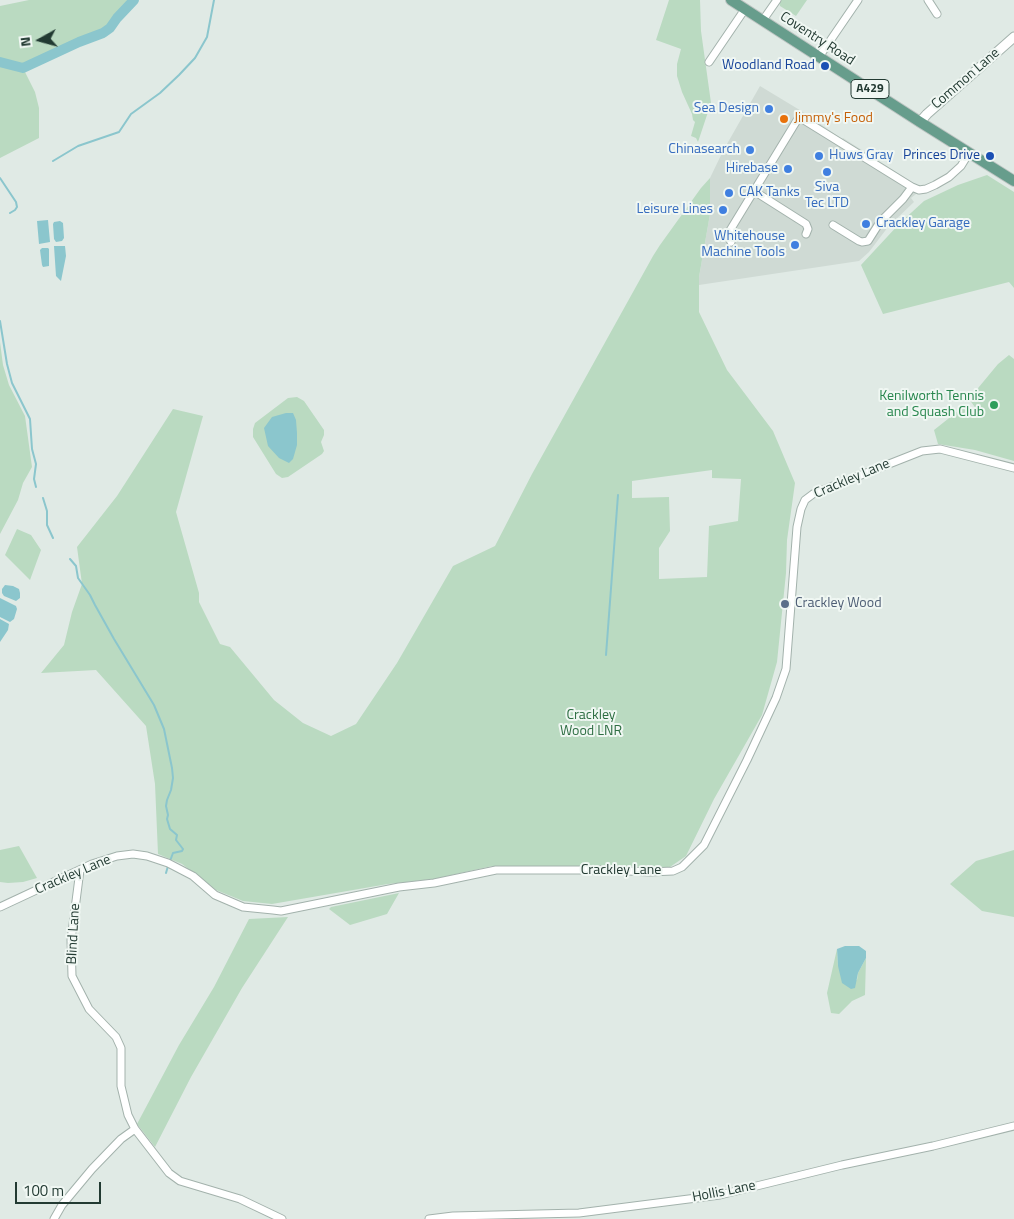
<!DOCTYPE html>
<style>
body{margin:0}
#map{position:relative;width:1014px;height:1219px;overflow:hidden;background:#e0eae5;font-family:"Titillium Web",sans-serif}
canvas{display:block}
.north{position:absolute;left:15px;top:15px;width:50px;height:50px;-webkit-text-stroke:4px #f0f7f3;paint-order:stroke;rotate:263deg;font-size:14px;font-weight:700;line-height:20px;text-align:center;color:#223a32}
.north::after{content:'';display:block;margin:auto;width:18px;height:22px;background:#223a32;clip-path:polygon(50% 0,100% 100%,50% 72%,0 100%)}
.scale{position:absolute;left:15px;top:1182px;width:86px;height:22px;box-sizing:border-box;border:2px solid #223a32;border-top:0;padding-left:6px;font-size:15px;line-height:18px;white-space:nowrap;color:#223a32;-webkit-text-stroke:4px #f0f7f3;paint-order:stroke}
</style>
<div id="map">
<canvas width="1014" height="1219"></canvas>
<div class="north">N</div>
<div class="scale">100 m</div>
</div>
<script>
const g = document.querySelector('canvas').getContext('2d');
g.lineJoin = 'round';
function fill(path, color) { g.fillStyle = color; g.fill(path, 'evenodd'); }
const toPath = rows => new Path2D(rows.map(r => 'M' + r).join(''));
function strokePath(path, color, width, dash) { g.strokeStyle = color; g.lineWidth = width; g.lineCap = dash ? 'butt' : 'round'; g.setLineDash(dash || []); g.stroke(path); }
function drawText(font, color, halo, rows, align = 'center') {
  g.font = font + ' "Titillium Web",sans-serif'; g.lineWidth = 4; g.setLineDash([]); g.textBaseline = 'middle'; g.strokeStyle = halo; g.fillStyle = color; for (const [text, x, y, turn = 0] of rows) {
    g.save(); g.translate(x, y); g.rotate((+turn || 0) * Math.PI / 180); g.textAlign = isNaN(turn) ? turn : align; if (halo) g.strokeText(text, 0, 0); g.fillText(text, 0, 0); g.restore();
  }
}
fill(toPath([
 [760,86,803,112,842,139,843,138,915,184,916,194,911,198,914,202,888,227,869,252,859,261,699,285,699,277,710,214,710,178,723,151]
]), '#cfdad4');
fill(toPath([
 [29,0,134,0,117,18,110,28,103,33,79,42,23,68,35,92,39,108,39,138,0,158,0,6],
 [669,0,700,0,701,31,711,103,698,142,696,138,691,136,695,122,693,120,692,114,682,92,677,76,677,64,681,49,656,40],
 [779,0,807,0,796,16,780,6],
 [987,175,1014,192,1014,288,1009,282,883,314,861,265,900,223,924,201,958,185],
 [710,178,710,214,699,277,699,312,727,370,773,431,795,483,787,540,786,573,777,662,762,715,714,799,686,856,670,867,492,866,434,879,388,884,272,904,243,901,216,890,182,864,158,854,155,784,146,726,96,670,41,673,64,645,72,612,82,584,77,547,117,496,173,409,203,416,176,512,199,593,199,602,220,644,230,647,274,700,303,723,331,736,356,724,397,663,453,566,495,546,532,474,653,256,660,245,701,188],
 [712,470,712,478,741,479,738,521,709,526,707,577,659,579,659,548,670,531,669,497,632,498,632,481],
 [0,342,3,365,9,385,25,416,32,467,23,483,18,500,0,534],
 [1009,355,1014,359,1014,461,975,450,938,444,934,430,963,407,977,410,969,399,998,364],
 [297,397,304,401,324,430,324,435,321,442,324,451,322,454,288,477,282,478,276,474,253,437,253,429,255,423,288,398],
 [17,529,31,535,41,550,30,580,5,555],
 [19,846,37,878,23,882,8,883,0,882,0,850],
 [1014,850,1014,917,982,911,950,884,976,861],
 [399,893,387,914,350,925,329,909,331,907],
 [288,917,242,988,191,1077,155,1147,137,1124,179,1045,214,987,249,919],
 [837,949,838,966,857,980,858,973,866,958,865,995,852,1001,839,1014,831,1013,827,993]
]), '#badac1');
fill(toPath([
 [48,220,50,242,39,244,37,221],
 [60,221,63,223,64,238,62,241,56,242,54,239,53,224,54,222],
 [54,246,65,246,66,256,61,281,56,276],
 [42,248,48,248,49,249,49,266,43,267,42,265,40,250],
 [286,413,293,413,296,420,297,433,297,445,293,459,289,463,279,458,268,446,264,428,272,417],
 [5,585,13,586,19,589,20,593,20,598,16,601,4,596,2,593,2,589],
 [0,598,16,606,17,609,14,619,10,622,0,617],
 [0,619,9,624,8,630,0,642],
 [845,946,859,946,866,951,866,958,858,973,855,988,851,989,842,983,838,966,837,949]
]), '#8bc6cd');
strokePath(toPath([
 [53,161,78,146,119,132,131,114,160,93,179,75,195,58,207,37,214,0],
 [0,178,16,202,17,207,15,210,10,213],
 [0,321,7,364,12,383,30,419,32,449,36,464,34,479,36,487],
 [43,498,47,511,47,525,53,538],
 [70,559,76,566,78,578,90,595,95,605,114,639,154,705,164,729,172,768,173,778,171,790,167,800,166,806,168,815,167,819,170,829,177,835,176,840,183,849,182,851,173,853,170,861],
 [606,655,618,495],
 [166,873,168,866]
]), '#8bc6cd', 2);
strokePath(toPath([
 [0,62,23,68,79,42,103,33,110,28,117,18,134,0]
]), '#8bc6cd', 10);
const minor = toPath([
 [928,0,937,14],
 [763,20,777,0],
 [819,57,858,0],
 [709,62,745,9],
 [754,191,806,224,808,229,806,234],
 [833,225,859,241,862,242,868,241,880,222,903,199,912,187],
 [731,242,729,238,729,232,799,117,912,187,919,190,926,189,935,185,949,177,961,166,969,153],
 [80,870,71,940,72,976,89,1009,116,1037,121,1048,121,1086,128,1115,135,1129,169,1173,180,1181,240,1199,282,1219],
 [0,907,92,864,117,856,133,854,147,856,168,863,193,876,215,895,243,907,273,910,281,911,399,887,434,883,496,870,606,870,650,872,673,871,682,867,704,845,747,760,776,698,786,669,797,527,801,509,805,500,813,494,922,451,940,449,1014,468],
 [54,1219,62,1205,92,1169,121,1139,135,1129],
 [429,1219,453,1216,579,1213,720,1195,842,1165,933,1146,1014,1126]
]);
const tertiary = toPath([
 [920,122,927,114,1014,37]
]);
const primary = toPath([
 [731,0,920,122,1014,181]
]);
strokePath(minor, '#a3b2ac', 9);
strokePath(tertiary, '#a3b2ac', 11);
strokePath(primary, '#bdc4c2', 12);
strokePath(minor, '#fff', 7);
strokePath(tertiary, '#fff', 9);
strokePath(primary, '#679d8c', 10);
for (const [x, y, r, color] of [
 [825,66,5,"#1a4fb4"],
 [769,109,5,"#3f7fe0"],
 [784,119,5,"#e8710a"],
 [750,150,5,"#3f7fe0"],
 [819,156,5,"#3f7fe0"],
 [990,156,5,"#1a4fb4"],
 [788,169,5,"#3f7fe0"],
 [827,172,5,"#3f7fe0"],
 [729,193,5,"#3f7fe0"],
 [723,210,5,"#3f7fe0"],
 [866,224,5,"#3f7fe0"],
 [795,245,5,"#3f7fe0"],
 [994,405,5,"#2e9e5b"],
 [785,604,5,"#5c6f8a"]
]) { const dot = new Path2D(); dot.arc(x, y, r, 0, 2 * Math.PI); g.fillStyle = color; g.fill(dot); strokePath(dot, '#f0f7f3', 2); }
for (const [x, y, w] of [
 [870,89,38]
]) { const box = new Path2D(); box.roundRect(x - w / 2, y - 9.5, w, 19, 4); g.fillStyle = '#f0f7f3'; g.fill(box); strokePath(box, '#223a32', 1); }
drawText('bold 12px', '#223a32', null, [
 ["A429",870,89]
]);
drawText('14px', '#223a32', '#f0f7f3', [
 ["Coventry Road",817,39,33],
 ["Common Lane",966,79,-41],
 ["Crackley Lane",852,479,-23],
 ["Crackley Lane",621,871],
 ["Crackley Lane",73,875,-23],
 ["Blind Lane",74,934,-87],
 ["Hollis Lane",724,1192,-11]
]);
drawText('14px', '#164399', '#f0f7f3', [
 ["Woodland Road",815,66],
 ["Princes Drive",980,156]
], 'right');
drawText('14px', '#366cbe', '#f0f7f3', [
 ["Sea Design",759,109],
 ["Chinasearch",740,150],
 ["Huws Gray",829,156,"left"],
 ["Hirebase",778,169],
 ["Siva",827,188,"center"],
 ["Tec LTD",827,204,"center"],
 ["CAK Tanks",739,193,"left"],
 ["Leisure Lines",713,210],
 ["Crackley Garage",876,224,"left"],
 ["Whitehouse",785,237],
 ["Machine Tools",785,253]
], 'right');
drawText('14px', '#c56008', '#f0f7f3', [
 ["Jimmy's Food",794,119]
], 'left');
drawText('14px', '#27864d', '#f0f7f3', [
 ["Kenilworth Tennis",984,397],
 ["and Squash Club",984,413]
], 'right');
drawText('14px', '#4e5e75', '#f0f7f3', [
 ["Crackley Wood",795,604]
], 'left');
drawText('14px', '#2e6e43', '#f0f7f3', [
 ["Crackley",591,716],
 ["Wood LNR",591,732]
]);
</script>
